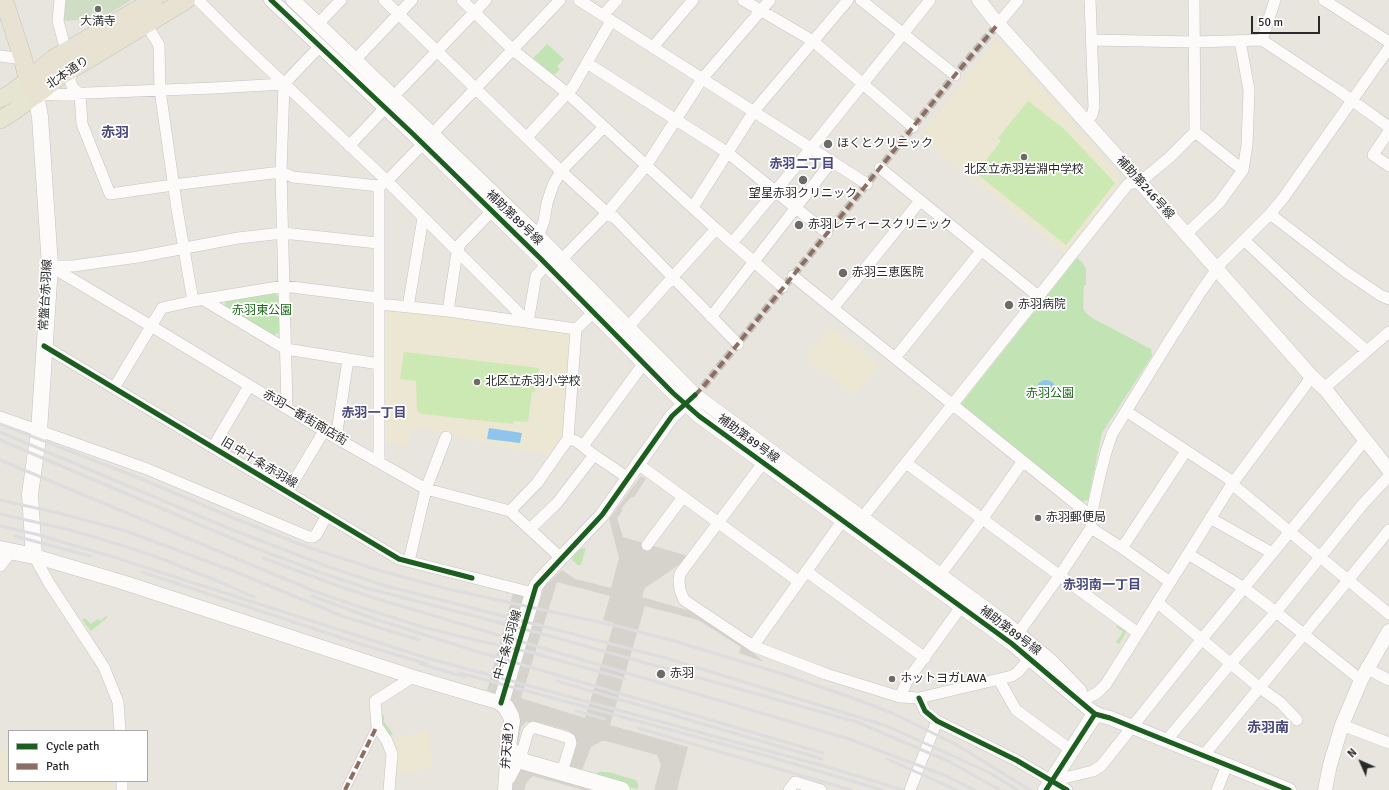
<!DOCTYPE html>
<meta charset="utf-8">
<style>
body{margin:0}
#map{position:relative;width:1389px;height:790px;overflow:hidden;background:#e8e5de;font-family:Signika,sans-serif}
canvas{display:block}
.legend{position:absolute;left:8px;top:730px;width:140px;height:52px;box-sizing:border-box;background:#fff;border:1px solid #a9a9a9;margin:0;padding:5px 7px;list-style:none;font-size:12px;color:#292929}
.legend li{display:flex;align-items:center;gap:8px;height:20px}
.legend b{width:20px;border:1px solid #a9a9a9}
.north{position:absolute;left:1341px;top:742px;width:40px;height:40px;-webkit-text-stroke:3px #fff;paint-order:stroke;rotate:315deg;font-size:11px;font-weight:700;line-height:16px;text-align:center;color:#292929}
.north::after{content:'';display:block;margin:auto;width:14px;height:18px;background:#292929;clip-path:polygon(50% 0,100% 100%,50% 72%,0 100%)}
.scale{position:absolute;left:1251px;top:16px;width:69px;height:18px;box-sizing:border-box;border:2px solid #292929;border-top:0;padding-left:5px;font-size:12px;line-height:14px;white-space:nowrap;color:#292929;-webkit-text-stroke:3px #fff;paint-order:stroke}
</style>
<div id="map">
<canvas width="1389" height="790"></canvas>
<ul class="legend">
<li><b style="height:5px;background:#1b5e20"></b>Cycle path</li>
<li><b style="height:5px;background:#8d6e63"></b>Path</li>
</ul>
<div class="north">N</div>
<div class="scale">50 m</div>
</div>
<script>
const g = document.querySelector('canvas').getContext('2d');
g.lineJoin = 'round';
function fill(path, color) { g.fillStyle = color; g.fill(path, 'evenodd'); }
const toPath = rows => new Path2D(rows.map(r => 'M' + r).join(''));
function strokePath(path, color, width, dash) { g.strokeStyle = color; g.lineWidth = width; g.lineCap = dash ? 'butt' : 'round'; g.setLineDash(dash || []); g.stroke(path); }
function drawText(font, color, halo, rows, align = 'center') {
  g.font = font + ' Signika,"Noto Sans JP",sans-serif'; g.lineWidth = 3.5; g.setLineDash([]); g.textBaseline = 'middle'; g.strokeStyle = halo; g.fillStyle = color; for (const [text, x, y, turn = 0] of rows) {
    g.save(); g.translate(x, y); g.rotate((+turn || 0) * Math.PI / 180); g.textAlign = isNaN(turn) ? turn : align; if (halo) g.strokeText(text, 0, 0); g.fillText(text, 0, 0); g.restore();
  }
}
fill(toPath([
 [995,41,1002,43,1119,175,1119,183,1065,253,923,139,923,132],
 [387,308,569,331,573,337,565,439,552,458,544,454,490,444,414,427,406,447,384,442,383,312],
 [830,327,879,365,855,395,806,357],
 [426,728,431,744,429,745,433,768,416,770,417,774,394,774,389,739,415,734],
 [9,741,9,781,114,781,114,790,0,790,0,754]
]), '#ebe7d2');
fill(toPath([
 [547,44,564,59,557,66,560,69,554,75,533,58],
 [1077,258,1082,262,1086,269,1086,285,1084,285,1083,306,1084,310,1087,314,1094,319,1151,349,1152,356,1102,433,1088,500,1081,502,962,406,962,403],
 [273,292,279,297,280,332,272,336,224,309,226,299],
 [583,548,586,549,585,551,581,565,578,565,572,560,572,558,580,549],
 [106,616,108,617,91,631,82,620,85,618,91,624,98,619,100,621],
 [1118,625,1127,631,1119,644,1116,642,1123,632,1116,627],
 [379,708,384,717,384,722,393,734,390,736,382,723],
 [599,772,608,772,636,780,638,784,638,788,636,789,597,778,596,774]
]), '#c2e4b5');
fill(toPath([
 [64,0,131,0,106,16,100,19,64,21,62,14]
]), '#d0ddc5');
fill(toPath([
 [1028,101,1064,129,1115,183,1066,245,976,173,1001,141,998,138],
 [404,352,539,368,535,392,532,392,528,422,514,421,513,424,422,414,417,411,416,381,400,379]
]), '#cce9b3');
fill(toPath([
 [641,476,646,479,634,497,631,497,621,509,623,510,617,518,623,537,688,556,682,563,645,588,642,597,694,612,742,643,764,662,739,653,741,647,698,620,645,606,610,725,688,747,677,790,654,790,661,765,657,755,606,741,602,741,591,747,582,770,569,767,570,761,572,760,576,746,576,742,569,731,538,722,526,722,521,727,517,749,510,700,544,587,562,570,575,579,611,588,619,558,609,519],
 [557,582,610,596,603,620,614,623,585,718,521,698],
 [513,593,524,596,499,694,487,691],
 [526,768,611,790,583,790,533,776,527,782,524,790,511,790,512,780,520,770]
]), '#d6d3cd');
fill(toPath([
 '1036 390a10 10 0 1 1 20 0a10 10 0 1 1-20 0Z',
 [489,428,522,433,520,443,487,439]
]), '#8fc5ec');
strokePath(toPath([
 [695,395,703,387,955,75,998,24]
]), '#c2bfba', 8, [8, 4]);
const pedestrian = toPath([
 [345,790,377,726]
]);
const minor = toPath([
 [60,0,58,21,66,51],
 [198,0,237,39,387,181,528,322],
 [384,0,561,171,607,213,615,218,738,344],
 [462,0,513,50,567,93,716,229,783,287],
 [579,0,867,184],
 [743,0,813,41,913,127],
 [861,0,955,75],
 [1324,0,1389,42],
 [603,15,617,0],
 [146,24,159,45,160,90,177,209,193,301],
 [318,24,341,0],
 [998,24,1018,0],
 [1091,40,1194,42,1262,40,1339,91,1389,127],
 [1262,40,1275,0],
 [653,47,693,0],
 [0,56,23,59],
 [355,60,412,0],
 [587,63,728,153,827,233],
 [72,68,70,81,73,88,80,94,82,124,110,194,173,185,281,172,293,177,379,186],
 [37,95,214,88,284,84],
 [393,97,486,0],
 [1085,121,1092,115,1094,107,1090,0],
 [1389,131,1373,155,1389,166],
 [1195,132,1243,170],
 [527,137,573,87,611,21],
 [349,146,385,108],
 [880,168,1038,296],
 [693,207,754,111,848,0],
 [1270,214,1346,272,1380,295,1389,299],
 [1186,234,1219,203,1243,170,1247,145,1249,90,1240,41],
 [538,236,544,221,547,203,553,185,561,171,604,127],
 [1244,240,1308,300,1367,351],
 [732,243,812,147,930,0],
 [561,260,607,213,646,166,702,79,770,0],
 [50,266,151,326,336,438,426,489,510,511,561,558],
 [50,266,73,266,138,257,238,238,283,233,378,243],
 [793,276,1091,516],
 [204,300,286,349,379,364],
 [379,304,448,311,576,329],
 [408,307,423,218],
 [833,308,920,201],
 [448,311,457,252,460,244,492,211],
 [711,317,832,161],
 [528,322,536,276,547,264],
 [628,327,716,229],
 [44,346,399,559,533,593],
 [895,358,981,251],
 [114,388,162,308,193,301,284,286,379,298],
 [1325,389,1329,384,1389,332],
 [287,408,281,172,284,84,320,46],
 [1126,411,1229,479,1232,484,1389,614],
 [0,417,147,469,309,537,313,537,316,535,327,515],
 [336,438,348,360],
 [568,439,576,441,594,455,628,478],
 [583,446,644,363],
 [213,447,249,386],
 [379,461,379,186,387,181,415,152,560,0],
 [763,463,685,567,680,574,679,581,680,590,684,600,753,646,826,674,900,697,919,698,1012,676,1018,672,1034,653],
 [906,463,1138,633],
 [638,464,798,581],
 [288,491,324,431],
 [510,511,537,483,568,439,576,329,594,312],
 [1210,518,1272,553],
 [1091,528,1122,548],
 [530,529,557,503,594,455],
 [647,545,683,497],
 [1188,554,1244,588,1276,612,1361,680],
 [34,556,49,583,104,667,118,702,120,731],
 [409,561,426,489,446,437],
 [0,566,11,552],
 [806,571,925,658],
 [940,575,983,518,1023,461],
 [1170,582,1122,548,1186,451],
 [1158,603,1260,688,1281,703,1297,720],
 [1014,639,1060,575,1091,528,1091,516,1100,475,1106,452,1112,434,1171,338,1202,290,1222,262,1270,214,1284,197,1389,48],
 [753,646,843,520,862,518,1128,184,1140,182,1170,157,1195,132,1194,0],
 [1366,668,1389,680],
 [999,680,1016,710,1071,750],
 [900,697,907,681,961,607],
 [919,698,925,711,937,721,1016,760,1067,790],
 [1087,698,1097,693,1106,684,1232,484,1305,386,1311,376],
 [1342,725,1389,743],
 [1166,741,1231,663,1276,612,1362,505,1389,476],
 [1203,756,1304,634,1389,530],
 [510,778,520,759,528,732,533,727,566,737,570,739,571,743,562,772],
 [122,781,122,790],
 [1052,781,1093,771,1101,766,1202,639,1365,440],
 [389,790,392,754,387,741,377,726,375,701,413,677],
 [789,790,795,782,821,790],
 [910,790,937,721],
 [1217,790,1227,765]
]);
const tertiary = toPath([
 [271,0,413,134,492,211,540,258,673,393,699,416,1011,643,1095,714,1110,718,1289,790],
 [293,0,538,236,695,395,1008,625,1051,661,1080,691],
 [979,0,992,17,1147,190,1311,376,1325,389,1389,470],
 [34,556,122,582,413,677,501,703],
 [533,593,536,586,541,579,602,515,672,416,692,398],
 [505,790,508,746],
 [1325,790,1330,765,1342,725,1361,680,1389,631]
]);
const secondary = toPath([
 [0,549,34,556,30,494,39,431,50,266,40,117,36,95],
 [533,593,501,703,506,707,511,716,512,721,508,746,514,754,525,762,622,790],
 [1046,790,1095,714]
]);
const primary = toPath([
 [0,99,11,93,28,80],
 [0,120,16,110,36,95]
]);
const trunk = toPath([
 [4,0,23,59,28,80,33,88],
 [28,80,53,59,154,0],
 [36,95,60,76,186,0]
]);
strokePath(pedestrian, '#c5c3c4', 9);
strokePath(minor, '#c5c3c4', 12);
strokePath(tertiary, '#c5c3c4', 15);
strokePath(secondary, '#c5c3c4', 17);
strokePath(primary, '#c4c3c0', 18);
strokePath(trunk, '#c4c3c0', 19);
strokePath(pedestrian, '#fcfbfa', 8);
strokePath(minor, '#fcfbfa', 11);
strokePath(tertiary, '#fcfbfa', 14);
strokePath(secondary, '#fcfbfa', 16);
strokePath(primary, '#e6e5d2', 17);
strokePath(trunk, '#e7e2d2', 18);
strokePath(toPath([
 [0,424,139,478,231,517,307,547,381,571,448,589,617,626,671,640,783,674,847,696,892,713,957,745,1030,790],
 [0,432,228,528,329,567,383,585,666,658,887,726,988,772,1018,790],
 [0,440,250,546,316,571,370,589,539,633,857,722,950,762,1000,790],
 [0,460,319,593,369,610,423,627,475,640,533,653,625,679],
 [0,500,54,512,126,531,236,572,342,616,419,640],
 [0,514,70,530,121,545,157,557,220,582,254,597],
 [0,526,39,535,110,556,427,658,831,768,903,790],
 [15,536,90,556],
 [263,558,344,588,384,601,849,739,944,775,974,790],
 [142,572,357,643,427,664],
 [312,596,369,617,472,650,823,753],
 [421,664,465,677],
 [460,673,767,756,882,790],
 [557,681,822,759],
 [576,711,605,719],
 [638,728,851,790],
 [887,759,957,790]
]), '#dddcde', 3);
strokePath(toPath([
 [695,395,703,387,955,75,998,24],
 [345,790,377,726]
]), '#8d6e63', 4, [8, 4]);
strokePath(toPath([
 [271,0,413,134,492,211,540,258,673,393,699,416,1011,643,1095,714,1110,718,1289,790],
 [44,346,399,559,472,578],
 [919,698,925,711,937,721,1016,760,1067,790],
 [501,703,536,586,602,515,672,416,695,395],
 [1046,790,1095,714]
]), '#1b5e20', 5);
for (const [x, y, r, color] of [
 [98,9,4,"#6c6b68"],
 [828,144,5,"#6c6b68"],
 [1024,157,4,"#6c6b68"],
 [803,180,5,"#6c6b68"],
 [799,225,5,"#6c6b68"],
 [843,273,5,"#6c6b68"],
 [1009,305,5,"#6c6b68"],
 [477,382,4,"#6c6b68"],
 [1038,518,4,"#6c6b68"],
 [661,674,5,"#6c6b68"],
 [892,679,4,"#6c6b68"]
]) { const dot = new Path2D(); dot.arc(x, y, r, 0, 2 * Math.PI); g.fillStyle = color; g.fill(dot); strokePath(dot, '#fff', 1.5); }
drawText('12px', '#292929', '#fff', [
 ["大満寺",98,22,"center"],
 ["ほくとクリニック",837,144],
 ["北区立赤羽岩淵中学校",1024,170,"center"],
 ["望星赤羽クリニック",803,194,"center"],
 ["赤羽レディースクリニック",808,225],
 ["赤羽三恵医院",852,273],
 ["赤羽病院",1018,305],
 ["北区立赤羽小学校",485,382],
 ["赤羽郵便局",1046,518],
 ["赤羽",670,674],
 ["ホットヨガLAVA",900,679]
], 'left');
drawText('12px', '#292929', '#fff', [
 ["北本通り",68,73,-34],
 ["補助第246号線",1145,188,48],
 ["補助第89号線",514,218,44],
 ["常盤台赤羽線",46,295,-87],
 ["赤羽一番街商店街",305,418,31],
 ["補助第89号線",748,439,36],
 ["旧 中十条赤羽線",259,463,31],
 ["補助第89号線",1010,631,37],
 ["中十条赤羽線",508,645,-74],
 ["弁天通り",508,745,-85]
]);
drawText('12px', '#1b6717', '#fff', [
 ["赤羽東公園",262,311],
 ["赤羽公園",1050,394]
]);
drawText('bold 13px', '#48497a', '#fff', [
 ["赤羽二丁目",802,165],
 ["赤羽一丁目",374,414],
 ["赤羽南一丁目",1102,586]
]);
drawText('bold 14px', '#48497a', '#fff', [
 ["赤羽",115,133],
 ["赤羽南",1268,728]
]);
</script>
